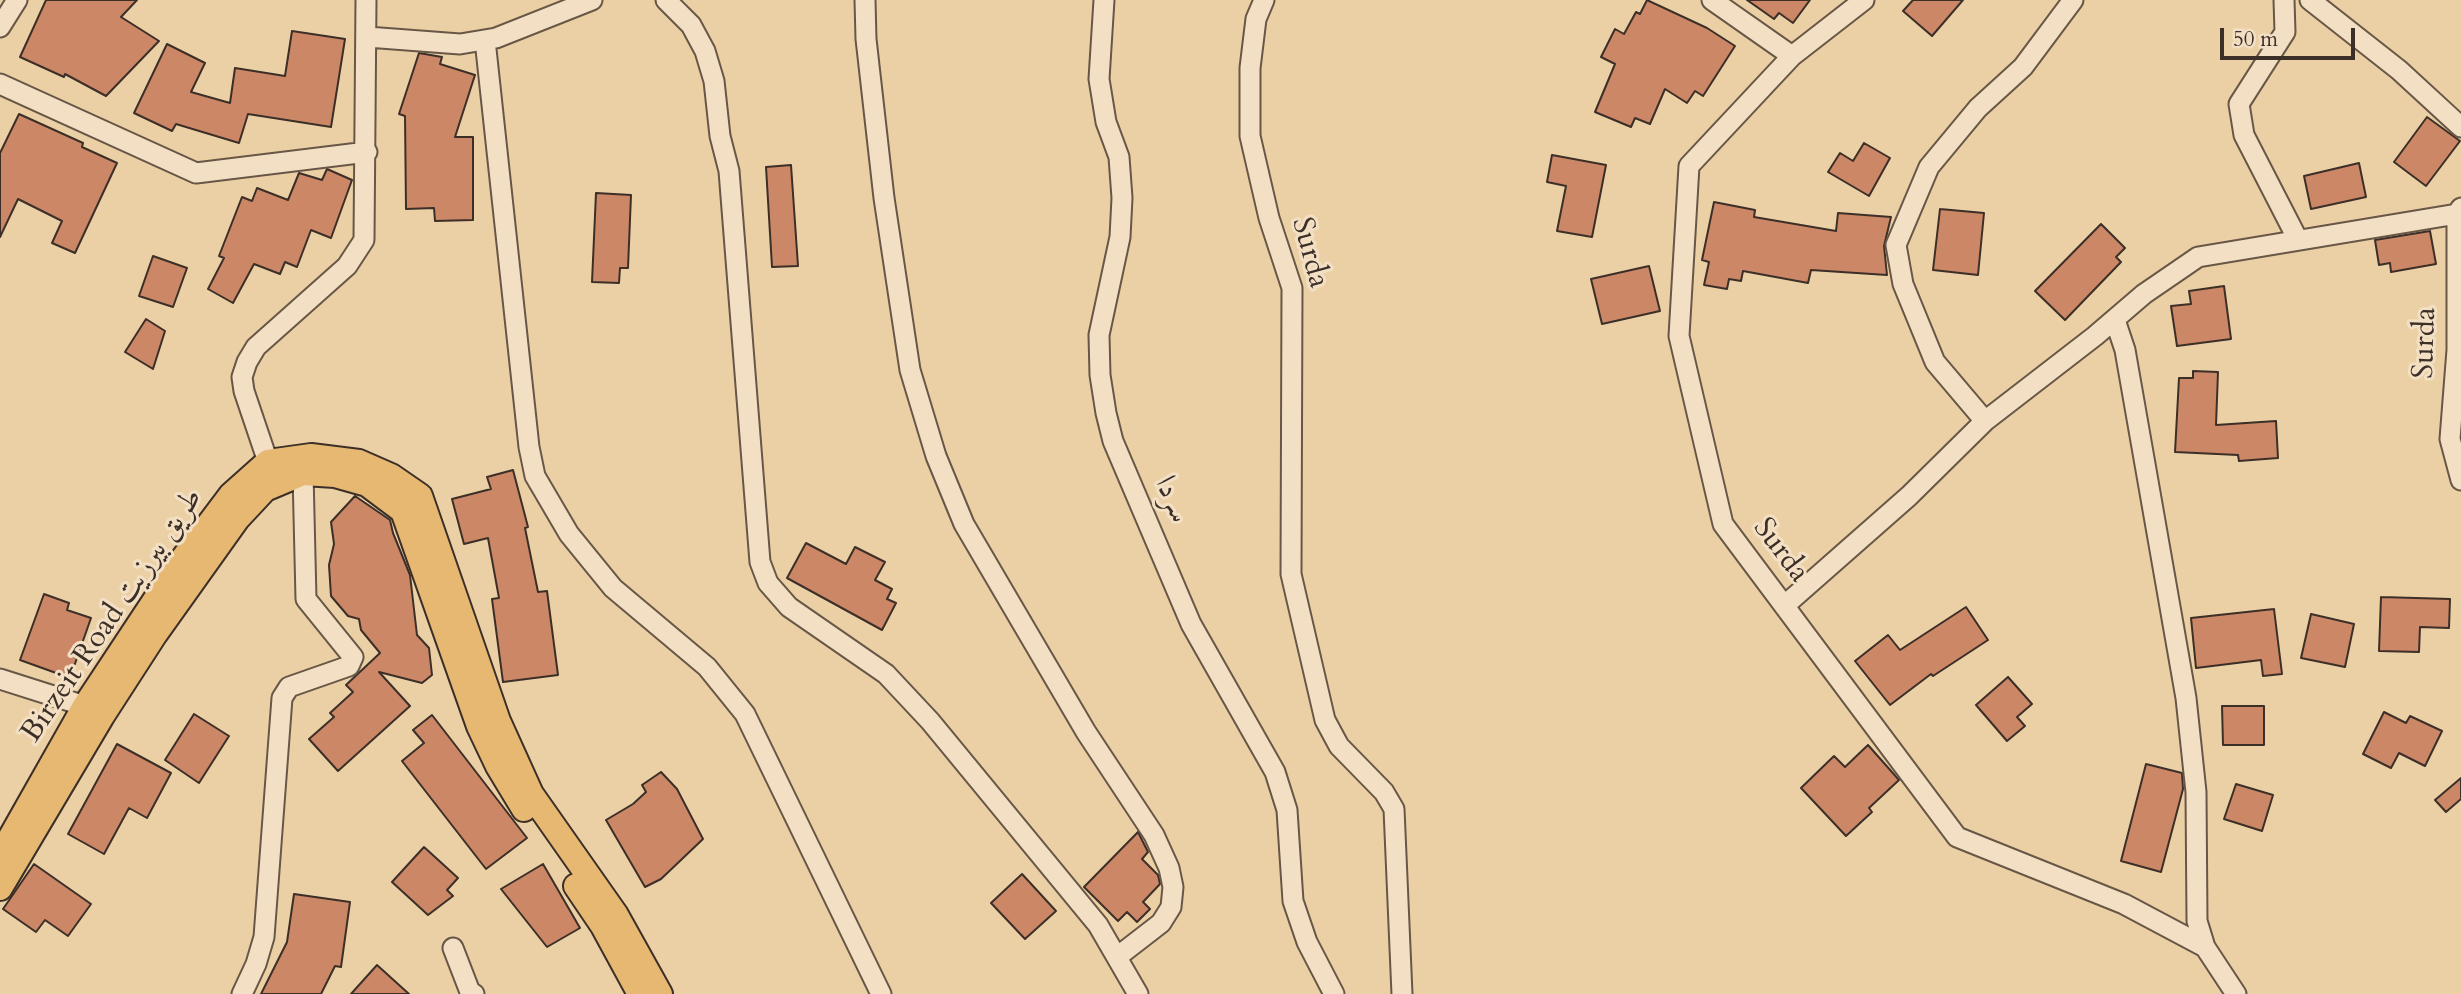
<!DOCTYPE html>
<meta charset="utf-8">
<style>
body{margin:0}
#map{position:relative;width:2461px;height:994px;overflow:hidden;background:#ecd0a5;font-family:Cardo,serif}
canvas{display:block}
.scale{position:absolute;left:2220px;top:28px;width:135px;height:32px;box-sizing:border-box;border:4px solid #3c2f28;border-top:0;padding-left:9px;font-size:21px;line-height:24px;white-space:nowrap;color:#3c2f28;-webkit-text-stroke:5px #f3e0c4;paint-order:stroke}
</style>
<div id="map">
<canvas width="2461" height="994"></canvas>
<div class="scale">50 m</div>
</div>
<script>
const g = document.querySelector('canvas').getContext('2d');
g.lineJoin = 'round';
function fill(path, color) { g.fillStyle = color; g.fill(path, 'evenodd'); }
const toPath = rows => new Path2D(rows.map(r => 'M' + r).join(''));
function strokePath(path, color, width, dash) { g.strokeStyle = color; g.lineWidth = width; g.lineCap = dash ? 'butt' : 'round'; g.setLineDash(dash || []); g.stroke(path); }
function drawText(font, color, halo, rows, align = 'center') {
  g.font = font + ' Cardo,Amiri,serif'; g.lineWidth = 6; g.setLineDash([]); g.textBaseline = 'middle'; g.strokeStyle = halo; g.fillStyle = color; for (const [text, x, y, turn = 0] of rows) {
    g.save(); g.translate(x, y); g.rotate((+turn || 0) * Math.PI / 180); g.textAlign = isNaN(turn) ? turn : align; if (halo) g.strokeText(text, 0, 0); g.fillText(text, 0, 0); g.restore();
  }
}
const building = toPath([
 [46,0,137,0,121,17,159,41,106,96,65,74,64,77,20,57,46,0],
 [1647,0,1707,28,1735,46,1703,96,1695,91,1687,103,1665,89,1650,124,1635,118,1631,127,1595,112,1615,64,1601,57,1615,29,1624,34,1636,12,1640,14,1647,0],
 [1747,0,1810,0,1793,23,1779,13,1774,19,1747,0],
 [1913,0,1963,0,1932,36,1903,11,1913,0],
 [292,31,345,39,331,127,248,114,239,143,176,124,172,131,134,113,167,44,205,63,191,92,230,103,235,68,285,76,292,31],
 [419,53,442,57,440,64,475,75,455,137,473,137,473,220,435,221,434,208,406,209,405,116,399,114,419,53],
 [19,114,83,143,82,147,117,163,75,253,52,243,62,221,18,199,0,237,0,153,19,114],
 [2427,117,2460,141,2426,186,2394,162,2427,117],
 [1864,143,1890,158,1869,196,1828,172,1840,153,1853,161,1864,143],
 [1552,155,1606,165,1592,237,1557,231,1566,186,1547,182,1552,155],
 [2359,163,2366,197,2311,209,2304,176,2359,163],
 [791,165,798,266,772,267,766,167,791,165],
 [327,169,352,180,331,238,311,230,297,267,285,262,280,274,254,264,233,303,208,289,224,258,219,256,242,197,252,201,257,188,288,200,299,173,322,180,327,169],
 [596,193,631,195,628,268,620,268,619,283,592,282,596,193],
 [1714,202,1755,210,1754,217,1836,231,1838,213,1891,217,1884,246,1887,275,1811,270,1808,283,1743,271,1741,281,1729,279,1727,289,1704,285,1709,262,1702,260,1714,202],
 [1940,209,1984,213,1978,275,1933,270,1940,209],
 [2101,224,2125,248,2116,257,2121,262,2065,320,2035,291,2101,224],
 [2430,231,2436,264,2391,272,2390,263,2379,265,2375,240,2430,231],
 [153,256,187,268,173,307,139,296,153,256],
 [1649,266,1660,311,1602,324,1591,279,1649,266],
 [2224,286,2231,339,2177,346,2171,306,2191,304,2189,291,2224,286],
 [146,319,165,331,153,369,125,352,146,319],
 [2193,371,2218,372,2216,425,2276,421,2278,458,2239,461,2238,455,2175,452,2179,378,2193,378,2193,371],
 [513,470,528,527,525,528,538,592,547,591,558,675,503,682,492,599,499,598,488,538,464,544,452,499,491,489,487,477,513,470],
 [355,496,390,520,393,533,410,575,417,635,429,648,432,675,422,683,379,672,410,706,338,771,309,739,334,717,330,713,353,692,346,685,380,653,361,630,359,619,348,616,331,596,329,565,334,544,331,522,355,496],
 [806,543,846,564,855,547,885,562,875,580,892,589,887,599,896,603,882,630,787,578,806,543],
 [44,594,69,603,67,610,91,618,70,678,20,660,44,594],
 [2381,597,2450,599,2449,628,2420,627,2419,652,2379,651,2381,597],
 [1966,607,1988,640,1933,676,1931,674,1890,705,1855,661,1888,635,1900,650,1966,607],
 [2274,609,2282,674,2263,676,2261,660,2196,668,2191,618,2274,609],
 [2311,614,2354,624,2345,667,2301,658,2311,614],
 [2008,677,2032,704,2017,717,2025,726,2007,741,1976,705,2008,677],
 [2222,706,2264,706,2264,745,2223,745,2222,706],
 [2384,712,2406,723,2410,716,2442,731,2425,766,2399,753,2391,768,2363,754,2384,712],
 [194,714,229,736,199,783,165,760,194,714],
 [432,715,527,838,486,869,402,761,424,743,413,730,432,715],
 [117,744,171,773,147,818,129,808,104,854,68,834,117,744],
 [1868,745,1899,780,1869,808,1872,812,1846,836,1801,788,1834,756,1845,767,1868,745],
 [2146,764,2182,773,2183,789,2161,872,2121,861,2146,764],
 [661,772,677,789,703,839,661,879,645,887,606,820,633,804,646,792,642,785,661,772],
 [2461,778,2461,799,2446,812,2435,800,2461,778],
 [2236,784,2273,795,2262,831,2224,819,2236,784],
 [1138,832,1148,852,1142,859,1158,875,1160,884,1143,902,1150,909,1137,922,1127,912,1118,921,1084,887,1138,832],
 [424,847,458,878,447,890,453,896,428,915,392,882,424,847],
 [34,864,91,904,68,936,45,920,36,932,3,909,34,864],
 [543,864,580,928,547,947,501,889,543,864],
 [1022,874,1056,911,1025,939,991,903,1022,874],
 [294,894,350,902,341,967,335,966,321,994,261,994,287,942,294,894],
 [377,965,409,994,351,994,377,965]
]);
fill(building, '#cb8766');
strokePath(building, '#3c2f28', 2);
const minor = toPath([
 [666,0,691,25,705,51,714,81,720,136,729,171,760,562,768,583,789,607,886,674,930,721,1098,925,1138,994],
 [865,0,866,39,884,198,910,370,936,456,964,524,1086,732,1154,835,1169,868,1173,887,1171,907,1161,923,1117,957],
 [1104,0,1099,79,1106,122,1119,157,1122,198,1120,237,1099,335,1100,375,1106,413,1113,441,1191,624,1275,772,1287,810,1293,901,1307,942,1334,994],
 [1264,0,1256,19,1250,68,1250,136,1269,218,1292,288,1291,574,1325,720,1339,746,1384,792,1394,809,1402,994],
 [1712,0,1792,56],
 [1864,0,1792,56,1689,166,1679,336,1723,524,1957,837,2124,904,2205,947,2236,994],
 [2284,0,2285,32,2239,104,2244,135,2298,240],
 [2310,0,2399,70,2461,127],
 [0,27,17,0],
 [367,37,460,44,496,38,592,0],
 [485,40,529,447,535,476,569,534,613,588,707,667,745,714,881,994],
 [0,84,196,173,367,152],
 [2461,208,2457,214,2457,350,2450,439,2461,480],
 [2115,320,2125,350,2186,698,2196,792,2197,921,2205,947],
 [1985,421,1935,362,1903,284,1896,245,1929,167,1978,108,2023,67,2073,0],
 [268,462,244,391,242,377,247,362,256,347,347,266,364,240,366,0],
 [1784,606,1909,496,1985,421,2095,336,2144,294,2198,257,2457,214],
 [0,679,85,706],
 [453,948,470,992,474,994],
 [242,994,256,964,264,937,282,698,289,687,349,666,353,657,306,599,303,473]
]);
const major = toPath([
 [0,856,85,706,179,564,231,495,268,462,311,456,359,462,391,476,420,496,498,721,531,794,616,915,660,994],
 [576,886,603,926,640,994],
 [0,888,102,716,155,634,237,519,265,489,303,473,335,475,367,484,403,511,479,726,498,766,524,809]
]);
strokePath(minor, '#685747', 23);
strokePath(major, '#3c2f28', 28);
strokePath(minor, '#f3e0c4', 19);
strokePath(major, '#e6b872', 24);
drawText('30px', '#3c2f28', '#f3e0c4', [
 ["Surda",1309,253,75],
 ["Surda",2426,343,-88],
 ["سردا",1171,500,67],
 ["Surda",1780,551,53],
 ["Birzeit Road طريق بيرزيت",113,616,-56]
]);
</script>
